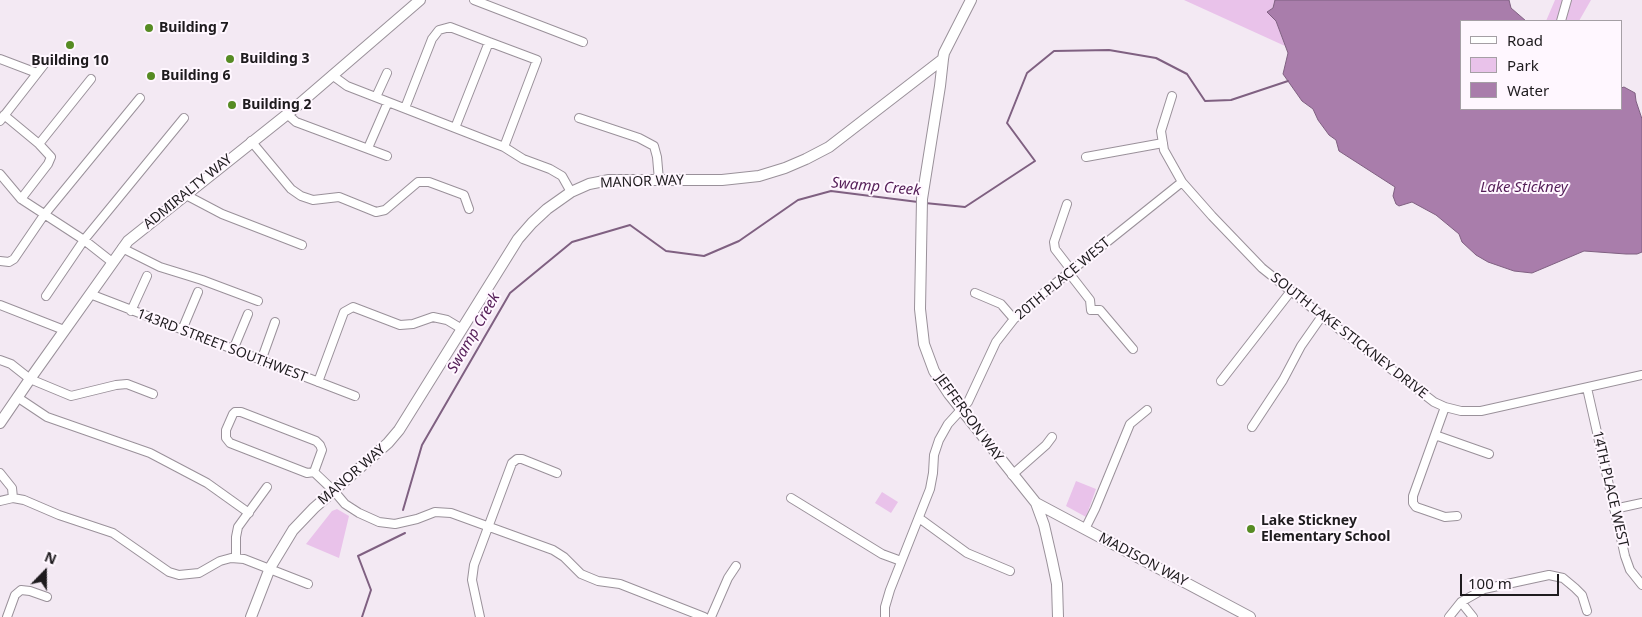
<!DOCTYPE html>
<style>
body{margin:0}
#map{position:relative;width:1642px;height:617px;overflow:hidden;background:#f3e9f3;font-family:"Noto Sans",sans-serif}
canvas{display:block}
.legend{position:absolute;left:1460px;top:20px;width:162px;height:90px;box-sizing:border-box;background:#fff7ff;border:1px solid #a59fa5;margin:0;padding:6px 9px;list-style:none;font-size:15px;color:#1e1b1e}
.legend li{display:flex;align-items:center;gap:10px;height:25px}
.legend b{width:25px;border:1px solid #a59fa5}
.north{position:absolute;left:20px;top:547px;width:50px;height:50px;-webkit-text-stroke:4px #fff7ff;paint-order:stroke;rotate:22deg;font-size:14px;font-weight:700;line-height:20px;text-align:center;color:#1e1b1e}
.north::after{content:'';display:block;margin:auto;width:18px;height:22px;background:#1e1b1e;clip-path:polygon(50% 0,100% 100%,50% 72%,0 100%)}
.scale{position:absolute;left:1460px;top:574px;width:99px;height:22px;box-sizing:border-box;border:2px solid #1e1b1e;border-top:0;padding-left:6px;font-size:15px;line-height:18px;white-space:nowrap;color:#1e1b1e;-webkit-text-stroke:4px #fff7ff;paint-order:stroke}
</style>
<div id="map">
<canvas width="1642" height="617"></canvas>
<ul class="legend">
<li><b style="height:6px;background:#fff"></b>Road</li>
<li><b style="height:14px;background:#e9c2ea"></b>Park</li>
<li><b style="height:14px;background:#a97dab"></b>Water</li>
</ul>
<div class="north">N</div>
<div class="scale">100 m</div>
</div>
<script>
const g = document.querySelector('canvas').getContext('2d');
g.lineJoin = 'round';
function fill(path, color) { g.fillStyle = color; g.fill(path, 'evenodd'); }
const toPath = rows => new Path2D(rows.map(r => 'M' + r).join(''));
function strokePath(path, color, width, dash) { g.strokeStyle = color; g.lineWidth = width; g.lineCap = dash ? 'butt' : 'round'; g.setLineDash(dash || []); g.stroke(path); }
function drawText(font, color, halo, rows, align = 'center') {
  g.font = font + ' "Noto Sans",sans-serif'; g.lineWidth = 4; g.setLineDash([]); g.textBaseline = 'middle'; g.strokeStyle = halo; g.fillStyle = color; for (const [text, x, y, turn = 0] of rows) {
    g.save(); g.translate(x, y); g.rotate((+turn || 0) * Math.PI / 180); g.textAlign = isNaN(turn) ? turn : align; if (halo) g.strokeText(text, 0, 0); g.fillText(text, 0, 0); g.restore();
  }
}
fill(toPath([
 [1184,0,1275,0,1273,8,1267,12,1276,21,1285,46],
 [1555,0,1591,0,1579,21,1546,21],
 [1076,481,1096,489,1086,517,1066,506],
 [882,492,898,502,891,513,875,503],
 [337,509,349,516,339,558,306,544,332,511]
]), '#e9c2ea');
const water = toPath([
 [1275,0,1509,0,1511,8,1526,21,1461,21,1461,109,1621,109,1621,88,1624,87,1635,93,1636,101,1642,119,1642,252,1637,254,1626,254,1584,251,1532,273,1514,271,1488,262,1476,255,1462,242,1459,234,1436,215,1412,202,1399,206,1396,204,1393,196,1395,187,1339,151,1336,140,1329,135,1318,120,1313,109,1302,101,1283,74,1288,53,1276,21,1267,12,1273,8,1275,0]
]);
fill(water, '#a97dab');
strokePath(water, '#7f6081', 1);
strokePath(toPath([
 [925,203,965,207,1035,161,1007,123,1027,73,1054,51,1109,50,1156,58,1187,74,1205,101,1231,100,1288,81],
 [403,510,422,445,510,293,572,242,630,225,666,251,704,256,739,241,798,200,831,191,918,202],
 [362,617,371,590,358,556,405,533]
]), '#7f6081', 2);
const street = toPath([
 [474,0,583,42],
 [1561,21,1567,0],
 [0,59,37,73],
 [332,75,347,86,504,147,523,159,550,169,562,176,571,192],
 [1172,96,1161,131,1164,150,1182,182,1212,216,1262,268,1322,316,1434,402,1445,407,1461,411,1481,411,1642,375],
 [376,97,387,73],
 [405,108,432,39,439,30,450,27,489,42,537,60,504,147],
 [287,114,296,122,387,156],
 [4,115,39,144,51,157,48,164,21,199],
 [579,118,639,138,654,146,657,157,659,180],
 [0,121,46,62],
 [455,128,489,42],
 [251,141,291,189,301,196,313,200,339,197,376,212,385,210,418,182,429,182,464,195,469,209],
 [39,144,91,79],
 [368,148,388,102],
 [1086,157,1163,143],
 [0,174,21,199,84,240,112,262],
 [184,194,222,214,302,245],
 [1067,204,1054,242,1055,249,1072,271],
 [122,248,160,267,202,280,258,301],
 [0,261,9,262,14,259,44,215,140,98],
 [1069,273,1090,300,1091,310,1100,310,1133,349],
 [975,293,1001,304,1014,319],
 [90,294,355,396],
 [46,296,84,240,184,118],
 [0,305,64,330],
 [131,311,147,276],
 [182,330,198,292],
 [233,350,248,314],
 [0,360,11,364,30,379,71,396,116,385,127,384,153,394],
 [261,361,275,322],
 [1221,381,1291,291],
 [318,382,344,312,353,307,400,325,413,324,433,317,447,320,462,329],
 [1587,388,1625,556,1630,570,1642,585],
 [17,397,47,417,150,453,207,483,249,513],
 [1445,407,1413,496,1413,503,1416,507,1422,509,1445,517,1457,516],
 [1252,427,1283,380,1301,346,1322,316],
 [1435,435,1489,454],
 [314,472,322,450,320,445,316,441,241,412,235,412,233,414,226,430,226,438,230,443,307,473,314,472,334,491,345,504,359,513,379,522,395,524,417,519,435,512,451,513,553,550,564,557,581,574,598,581,620,584,704,617],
 [0,473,12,488,13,498],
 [1012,475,1046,445,1052,437],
 [791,498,882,554,901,561],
 [0,501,13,498,24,500,59,515,113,533,169,572,179,575,199,573,220,561,231,558,244,559,308,584],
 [1614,509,1642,503],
 [919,518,967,553,1010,571],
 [1085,529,1095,509,1130,424,1147,410],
 [236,558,236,537,238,527,267,487],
 [1461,602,1473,617],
 [7,617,15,595,21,590,30,591,47,597],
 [480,617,472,580,474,565,512,463,517,459,522,459,557,473],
 [711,617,728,578,736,566],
 [885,617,885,607,890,590,930,489,933,473,934,455,939,440,948,424,968,402,996,342,1014,319,1047,290,1182,182],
 [1449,617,1461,602,1484,589,1549,575,1563,578,1575,588,1582,595,1587,611]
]);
const secondary = toPath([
 [943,59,940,86,922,199,920,309,924,344,934,371,949,394,1036,503,1044,525,1052,560,1057,584,1058,617],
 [0,423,30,379,128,241,290,112,420,0],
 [1036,503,1250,617],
 [251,617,270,568,293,530,314,508,388,443,399,430,518,239,532,223,547,209,571,192,589,184,609,180,722,180,759,176,785,168,806,159,829,147,943,59,944,53,971,0]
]);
strokePath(street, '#9a919a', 10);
strokePath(secondary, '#9a919a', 12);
strokePath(street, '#fff', 8);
strokePath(secondary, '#fff', 10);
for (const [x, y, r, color] of [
 [149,28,5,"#568b23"],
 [70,45,5,"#568b23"],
 [230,59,5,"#568b23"],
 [151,76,5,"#568b23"],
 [232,105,5,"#568b23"],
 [1251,529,5,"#568b23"]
]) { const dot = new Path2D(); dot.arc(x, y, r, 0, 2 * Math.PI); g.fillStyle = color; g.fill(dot); strokePath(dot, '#fff7ff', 2); }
drawText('bold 14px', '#1e1b1e', '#fff7ff', [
 ["Building 7",159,28],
 ["Building 3",240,59],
 ["Building 10",70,61,"center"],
 ["Building 6",161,76],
 ["Building 2",242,105],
 ["Lake Stickney",1261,521],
 ["Elementary School",1261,537]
], 'left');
drawText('14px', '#1e1b1e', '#fff7ff', [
 ["MANOR WAY",642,182,-2],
 ["ADMIRALTY WAY",188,192,-39],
 ["20TH PLACE WEST",1063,279,-40],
 ["SOUTH LAKE STICKNEY DRIVE",1349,336,38],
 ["143RD STREET SOUTHWEST",222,346,21],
 ["JEFFERSON WAY",969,418,54],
 ["MANOR WAY",352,475,-41],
 ["14TH PLACE WEST",1610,489,77],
 ["MADISON WAY",1143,560,28]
]);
drawText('italic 15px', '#541d57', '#fff7ff', [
 ["Swamp Creek",876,187,5],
 ["Lake Stickney",1524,188],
 ["Swamp Creek",474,333,-60]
]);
</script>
